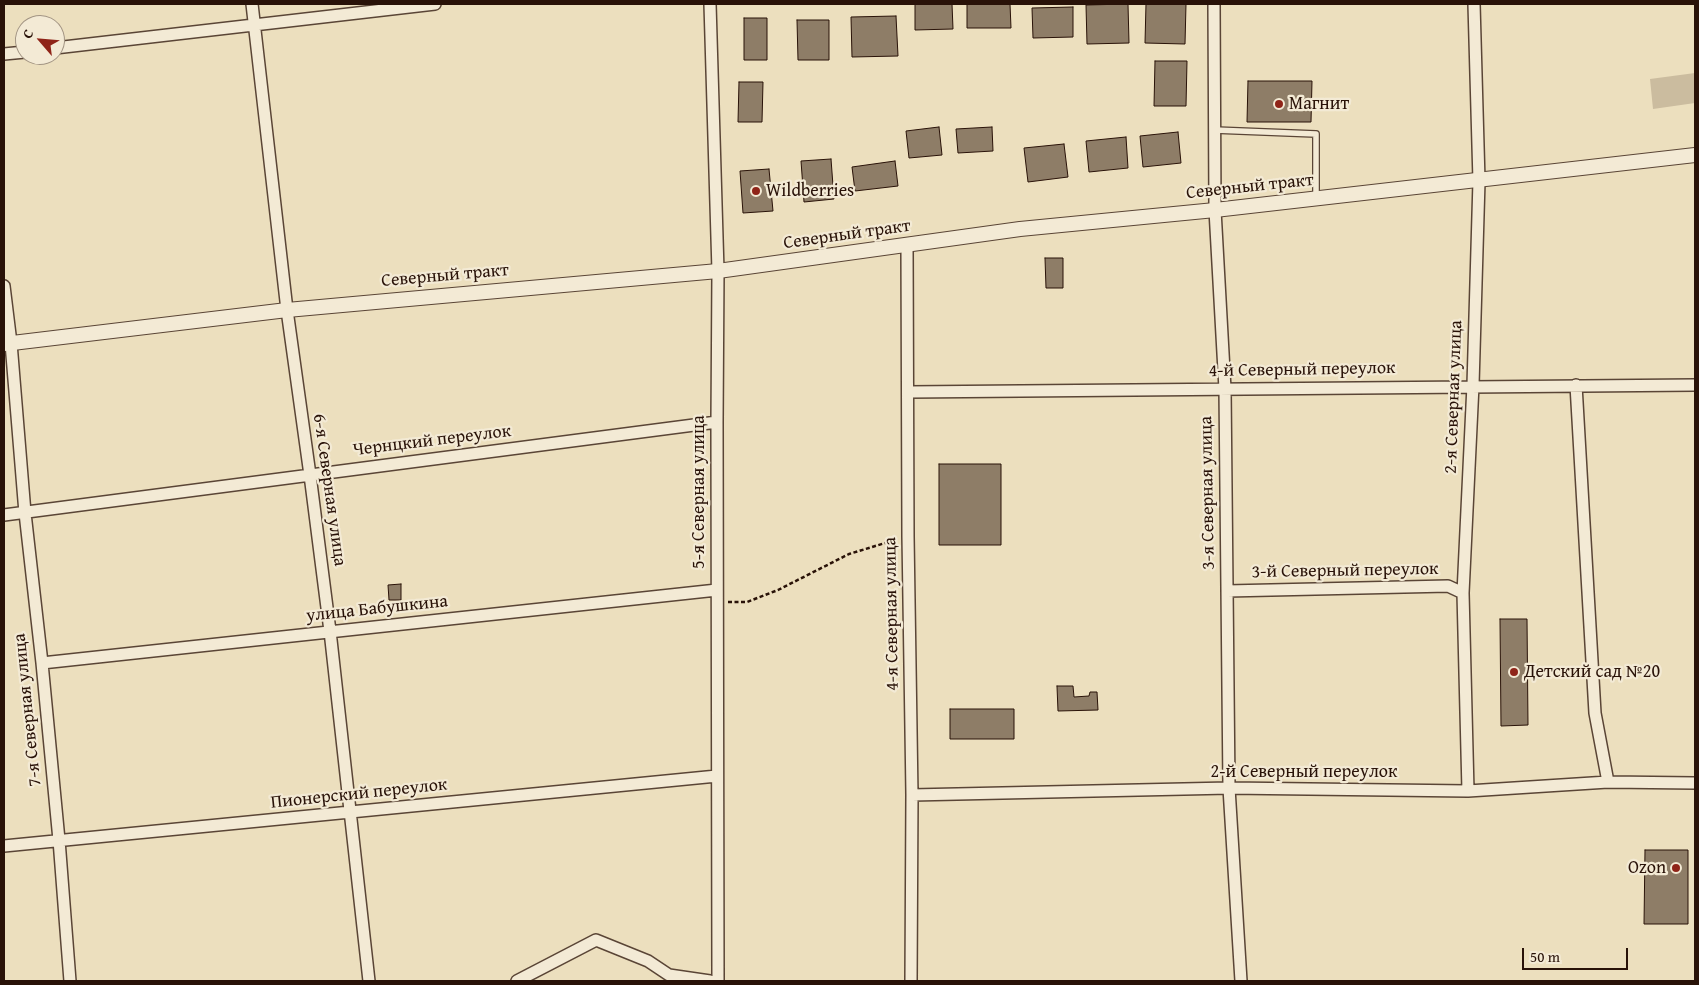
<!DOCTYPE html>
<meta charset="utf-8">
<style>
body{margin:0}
#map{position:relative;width:1699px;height:985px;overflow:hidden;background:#ecdfbe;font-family:"Gentium Book Plus",serif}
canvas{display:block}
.frame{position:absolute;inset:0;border:5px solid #291208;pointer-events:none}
.north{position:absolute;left:15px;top:15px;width:50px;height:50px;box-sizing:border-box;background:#f3ead5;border:1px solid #a29483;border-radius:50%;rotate:297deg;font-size:14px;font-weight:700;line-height:20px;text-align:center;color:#291208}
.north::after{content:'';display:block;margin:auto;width:18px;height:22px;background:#8f2418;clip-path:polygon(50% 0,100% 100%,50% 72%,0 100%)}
.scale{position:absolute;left:1522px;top:948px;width:106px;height:22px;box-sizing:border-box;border:2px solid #291208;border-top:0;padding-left:6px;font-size:15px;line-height:18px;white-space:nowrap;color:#291208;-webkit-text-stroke:4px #f3ead5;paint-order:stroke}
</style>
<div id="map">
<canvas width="1699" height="985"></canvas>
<div class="frame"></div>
<div class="north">С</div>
<div class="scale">50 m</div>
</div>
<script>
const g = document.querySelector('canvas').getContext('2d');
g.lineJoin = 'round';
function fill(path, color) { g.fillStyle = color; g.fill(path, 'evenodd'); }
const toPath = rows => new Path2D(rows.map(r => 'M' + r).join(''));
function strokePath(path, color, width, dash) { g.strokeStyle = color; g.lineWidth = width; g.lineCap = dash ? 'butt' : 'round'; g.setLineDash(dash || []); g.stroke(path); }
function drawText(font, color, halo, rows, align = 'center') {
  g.font = font + ' "Gentium Book Plus",serif'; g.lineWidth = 4.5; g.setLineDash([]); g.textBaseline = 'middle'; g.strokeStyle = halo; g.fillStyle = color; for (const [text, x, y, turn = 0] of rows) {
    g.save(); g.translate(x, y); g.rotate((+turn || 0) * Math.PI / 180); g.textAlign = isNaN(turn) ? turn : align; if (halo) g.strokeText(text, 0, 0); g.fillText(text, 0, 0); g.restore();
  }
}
fill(toPath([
 [1695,73,1695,103,1653,109,1650,79]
]), '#cbbc9f');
const building = toPath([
 [915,4,952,4,953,29,915,30,915,4],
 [967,4,1010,4,1011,28,967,28,967,4],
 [1128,4,1129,43,1087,44,1086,5,1128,4],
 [1146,4,1186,4,1185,44,1145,43,1146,4],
 [1073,7,1073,37,1033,38,1032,8,1073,7],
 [896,16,898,56,852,57,851,17,896,16],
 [744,18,767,18,767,60,744,60,744,18],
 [797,20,829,20,829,60,798,60,797,20],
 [1155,61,1187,61,1186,106,1154,106,1155,61],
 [1248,81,1312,81,1311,122,1247,122,1248,81],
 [739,82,763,82,762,122,738,122,739,82],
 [939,127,942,155,909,158,906,131,939,127],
 [992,127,993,151,958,153,956,129,992,127],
 [1178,132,1181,163,1143,167,1140,136,1178,132],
 [1126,137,1128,168,1089,172,1086,141,1126,137],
 [1064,144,1068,177,1028,182,1024,148,1064,144],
 [831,159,834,199,804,202,801,161,831,159],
 [895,161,898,186,855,191,852,167,895,161],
 [769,169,773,211,743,213,740,171,769,169],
 [1045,258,1063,258,1063,288,1046,288,1045,258],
 [939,464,1001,464,1001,545,939,545,939,464],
 [401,584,401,600,389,600,388,585,401,584],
 [1500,619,1527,619,1528,725,1501,726,1500,619],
 [1057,686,1073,686,1074,697,1089,696,1090,692,1097,692,1098,710,1058,711,1057,686],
 [950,709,1014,709,1014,739,950,739,950,709],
 [1645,850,1688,850,1688,924,1644,924,1645,850]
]);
fill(building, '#8e7d67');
strokePath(building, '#291208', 1);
const service = toPath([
 [1214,130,1316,134,1316,197]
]);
const minor = toPath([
 [252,4,287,310,310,475,330,631,369,981],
 [710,4,718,271,717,422,718,981],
 [1214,4,1215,210,1225,389,1229,788,1241,981],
 [55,48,435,4],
 [4,54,25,52],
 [907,245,908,536,912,795,911,981],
 [4,286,11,343,25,513,42,663,59,840,70,981],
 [1576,385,1595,713,1608,782],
 [909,392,1695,385],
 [4,515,717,422],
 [1227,591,1448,586,1463,593],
 [42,663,717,590],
 [1468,791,1463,593,1473,385,1479,181,1474,4],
 [912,795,1229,788,1468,791,1608,782,1695,783],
 [4,846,717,776],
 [517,981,596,940,648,961,669,975,710,981]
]);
const tertiary = toPath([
 [4,344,287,310,718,271,1020,229,1215,210,1695,155]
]);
strokePath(service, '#5a4536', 8);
strokePath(minor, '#5a4536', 14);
strokePath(tertiary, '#5a4536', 16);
strokePath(toPath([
 [728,602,747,602,778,590,849,554,895,540]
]), '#291208', 2.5, [4, 2.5]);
strokePath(service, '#f3ead5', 5.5);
strokePath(minor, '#f3ead5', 11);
strokePath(tertiary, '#f3ead5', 14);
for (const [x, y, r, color] of [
 [1279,104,5,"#8f2418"],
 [756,191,5,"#8f2418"],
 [1514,672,5,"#8f2418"],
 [1676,868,5,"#8f2418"]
]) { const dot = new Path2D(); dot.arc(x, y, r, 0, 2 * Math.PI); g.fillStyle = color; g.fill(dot); strokePath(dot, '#f3ead5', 2); }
drawText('18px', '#291208', '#f3ead5', [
 ["Магнит",1289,104],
 ["Wildberries",766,191],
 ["Детский сад №20",1524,672],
 ["Ozon",1666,868,"right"]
], 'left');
drawText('18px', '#291208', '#f3ead5', [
 ["Северный тракт",1250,187,-6],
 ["Северный тракт",847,235,-8],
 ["Северный тракт",445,276,-5],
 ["4-й Северный переулок",1302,370,-1],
 ["2-я Северная улица",1454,397,-88],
 ["Чернцкий переулок",432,441,-7],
 ["6-я Северная улица",329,490,82],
 ["5-я Северная улица",699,492,-90],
 ["3-я Северная улица",1208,493,-91],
 ["3-й Северный переулок",1345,571,-1],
 ["улица Бабушкина",377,609,-6],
 ["4-я Северная улица",892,614,-91],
 ["7-я Северная улица",28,710,-96],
 ["2-й Северный переулок",1304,772],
 ["Пионерский переулок",359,794,-6]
]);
</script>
